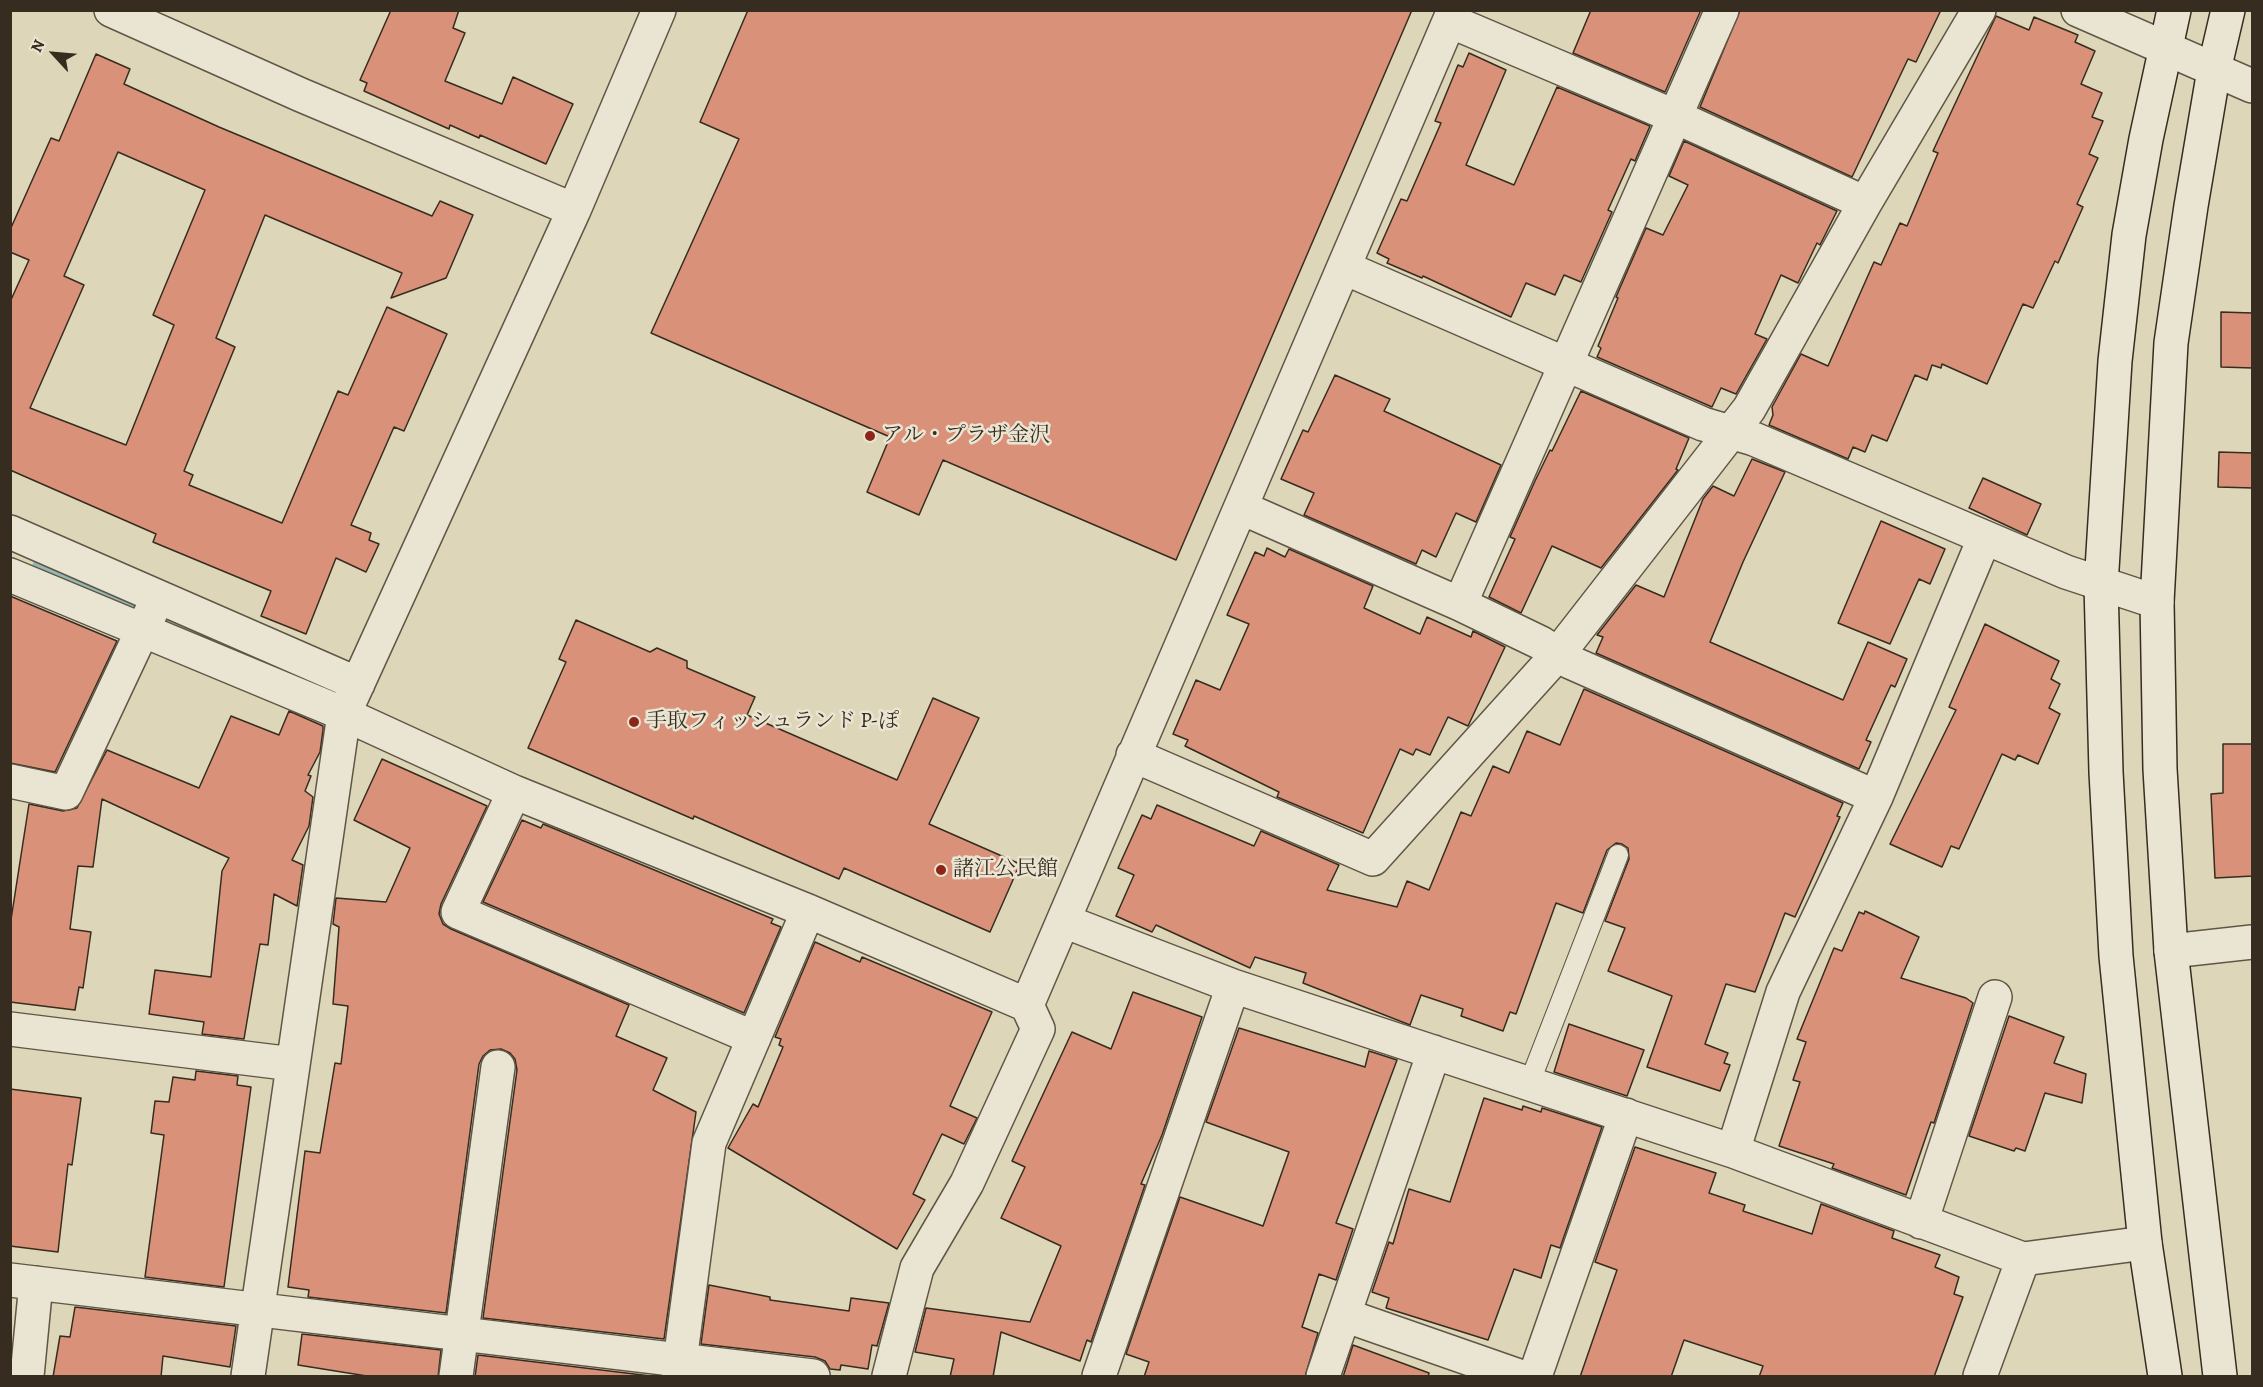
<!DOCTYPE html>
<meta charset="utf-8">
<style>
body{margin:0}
#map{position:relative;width:2263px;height:1387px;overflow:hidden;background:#ded6b9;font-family:Alegreya,serif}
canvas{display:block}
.frame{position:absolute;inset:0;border:12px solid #362c1f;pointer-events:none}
.north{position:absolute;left:24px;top:24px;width:60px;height:60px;-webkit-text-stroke:4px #eae4d2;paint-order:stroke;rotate:296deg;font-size:16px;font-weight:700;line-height:24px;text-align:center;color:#362c1f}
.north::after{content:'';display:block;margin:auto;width:21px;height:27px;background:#362c1f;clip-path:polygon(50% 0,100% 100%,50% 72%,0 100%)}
</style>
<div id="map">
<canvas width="2263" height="1387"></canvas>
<div class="frame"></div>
<div class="north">N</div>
</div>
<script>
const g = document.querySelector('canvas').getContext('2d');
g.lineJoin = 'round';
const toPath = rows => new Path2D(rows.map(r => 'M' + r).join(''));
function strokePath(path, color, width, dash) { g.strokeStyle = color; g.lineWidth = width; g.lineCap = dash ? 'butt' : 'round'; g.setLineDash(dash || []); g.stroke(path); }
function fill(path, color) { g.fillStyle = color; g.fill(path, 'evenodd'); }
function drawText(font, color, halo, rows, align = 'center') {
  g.font = font + ' Alegreya,"Noto Serif JP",serif'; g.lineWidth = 5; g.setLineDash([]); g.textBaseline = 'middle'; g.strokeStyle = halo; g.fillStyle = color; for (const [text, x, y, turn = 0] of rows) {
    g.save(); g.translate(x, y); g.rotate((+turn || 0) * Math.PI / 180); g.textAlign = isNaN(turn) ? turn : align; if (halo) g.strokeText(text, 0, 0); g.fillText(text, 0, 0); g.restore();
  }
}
strokePath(toPath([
 [50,573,130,607],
 [182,628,293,675]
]), '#94b8b4', 39);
const building = toPath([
 [391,10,459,10,453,28,465,33,445,81,502,104,513,77,573,104,546,164,480,135,479,138,450,125,449,129,364,91,367,83,360,80,391,10],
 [748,10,1412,10,1176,560,943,460,919,515,867,492,890,437,651,333,739,139,700,122,748,10],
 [1591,10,1701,10,1665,92,1573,53,1591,10],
 [1740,10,1941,10,1916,62,1908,59,1852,177,1700,107,1740,10],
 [1996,16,2029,30,2034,17,2078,35,2075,42,2095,51,2081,84,2102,93,2092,117,2103,121,2089,154,2098,158,2077,204,2083,207,2058,263,2055,261,2033,308,2023,304,1987,384,1942,364,1941,368,1932,365,1927,380,1915,375,1887,441,1872,435,1865,452,1853,447,1848,459,1769,425,1773,415,1772,407,1801,354,1828,366,1874,262,1881,265,1900,223,1907,226,1938,153,1933,151,1996,16],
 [1469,53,1506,70,1466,165,1514,185,1557,87,1650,126,1635,161,1631,159,1608,210,1612,212,1581,282,1564,275,1555,295,1526,283,1511,317,1423,276,1422,278,1387,263,1389,259,1377,253,1401,199,1407,201,1441,123,1435,121,1458,65,1463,67,1469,53],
 [96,54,130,69,124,84,219,127,432,216,440,201,473,215,446,278,391,298,402,273,265,215,216,338,235,347,184,471,193,475,189,485,282,523,338,391,348,395,387,307,447,334,404,431,394,427,351,525,371,533,369,540,379,544,366,572,336,558,306,634,261,616,271,591,153,542,156,534,10,470,10,302,29,260,10,252,10,230,51,138,59,141,96,54],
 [118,152,205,190,153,315,174,325,126,445,30,408,84,285,64,276,118,152],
 [1684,141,1837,211,1820,245,1817,243,1798,283,1781,275,1755,334,1767,339,1736,394,1721,388,1712,407,1597,357,1601,348,1598,346,1618,298,1616,297,1646,228,1663,235,1688,185,1669,176,1684,141],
 [2221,312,2253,313,2253,368,2221,367,2221,312],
 [1335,375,1390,399,1384,411,1501,465,1476,522,1456,513,1436,557,1422,550,1416,564,1304,515,1314,493,1281,479,1303,430,1308,432,1335,375],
 [1581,391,1689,438,1676,469,1678,470,1601,568,1552,546,1521,613,1489,597,1515,539,1510,537,1535,481,1550,450,1552,451,1581,391],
 [2219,452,2253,453,2253,488,2218,487,2219,452],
 [1752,459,1785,472,1743,562,1710,642,1843,700,1868,642,1907,659,1895,687,1891,685,1866,740,1871,742,1859,769,1596,653,1603,637,1597,635,1636,585,1664,597,1703,499,1713,486,1734,496,1752,459],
 [1983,478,2041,504,2027,535,1969,508,1983,478],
 [1881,521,1945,549,1930,584,1919,579,1890,644,1838,623,1881,521],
 [1267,548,1285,557,1289,549,1373,586,1364,608,1420,634,1427,617,1471,637,1473,631,1505,647,1468,726,1448,717,1430,755,1416,749,1413,755,1400,749,1363,833,1277,797,1279,792,1185,746,1188,740,1173,734,1196,680,1220,690,1249,624,1227,615,1255,552,1264,556,1267,548],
 [10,596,117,641,55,772,10,763,10,596],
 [576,620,650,652,657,648,687,661,687,668,755,697,747,715,897,780,933,698,979,718,929,824,1020,864,990,932,844,868,839,879,694,816,693,819,528,748,566,662,559,659,576,620],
 [1985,624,2059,661,2051,679,2060,684,2049,708,2060,714,2038,764,2018,755,2015,760,2002,754,1959,849,1951,846,1942,867,1890,844,1956,710,1949,707,1985,624],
 [1584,689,1843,803,1837,816,1840,817,1795,917,1785,913,1755,992,1726,984,1705,1044,1728,1053,1724,1063,1730,1065,1720,1091,1647,1067,1672,996,1608,971,1625,928,1605,921,1629,859,1628,848,1622,844,1616,843,1607,850,1583,913,1556,903,1516,1014,1510,1012,1503,1031,1461,1016,1463,1009,1421,995,1410,1025,1303,983,1306,973,1255,957,1250,968,1156,925,1152,932,1116,916,1134,875,1118,868,1142,815,1151,819,1157,805,1254,846,1261,831,1339,865,1327,890,1397,907,1407,881,1429,890,1461,812,1471,816,1493,766,1509,773,1527,731,1560,745,1584,689],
 [289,711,323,726,323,730,320,752,308,775,311,776,305,791,313,797,309,826,292,860,303,865,297,906,274,894,268,945,260,944,244,1039,202,1034,204,1022,149,1014,155,970,211,977,222,871,229,858,102,799,93,867,78,866,70,929,91,932,83,988,79,987,75,1010,10,1002,10,926,29,804,63,811,77,808,107,750,199,788,231,716,279,735,289,711],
 [2223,744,2253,744,2253,876,2215,878,2211,794,2223,793,2223,744],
 [382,759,487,806,441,904,439,914,443,924,451,929,629,1005,616,1036,667,1058,653,1090,696,1112,664,1339,483,1318,517,1070,515,1059,510,1053,501,1049,490,1050,483,1056,479,1064,446,1313,308,1297,309,1290,288,1287,305,1151,320,1153,335,1063,341,1064,348,1006,333,1004,339,927,333,924,336,898,386,902,410,848,354,820,382,759],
 [522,820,541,828,543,824,773,919,771,923,781,927,744,1013,483,902,522,820],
 [1865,911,1919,937,1901,978,1966,998,1973,1003,1934,1123,1931,1122,1906,1195,1832,1168,1834,1164,1779,1146,1800,1082,1793,1080,1806,1042,1797,1039,1834,948,1842,951,1859,912,1864,914,1865,911],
 [815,942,860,962,862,957,992,1012,950,1106,977,1118,964,1144,942,1134,913,1194,925,1200,897,1249,728,1148,753,1104,758,1107,783,1047,779,1045,781,1039,775,1037,815,942],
 [1133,992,1202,1017,1162,1135,1141,1184,1145,1185,1091,1342,1087,1340,1080,1361,1001,1332,993,1377,950,1377,954,1359,915,1352,926,1308,1030,1322,1061,1246,1001,1218,1025,1167,1012,1161,1072,1032,1111,1049,1133,992],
 [2009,1016,2064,1037,2054,1063,2086,1074,2082,1103,2045,1093,2025,1151,2016,1148,2014,1151,1969,1136,2009,1016],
 [1569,1024,1644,1050,1627,1096,1554,1072,1569,1024],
 [1239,1028,1365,1067,1369,1051,1397,1060,1336,1223,1353,1229,1336,1280,1319,1274,1302,1327,1318,1333,1305,1377,1144,1377,1149,1362,1126,1354,1180,1197,1263,1226,1289,1152,1206,1122,1239,1028],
 [196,1071,238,1076,237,1085,251,1087,224,1287,145,1277,164,1135,151,1133,155,1101,169,1102,173,1077,195,1080,196,1071],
 [10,1089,81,1098,72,1165,68,1164,58,1252,10,1246,10,1089],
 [1484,1098,1522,1110,1523,1106,1541,1112,1542,1108,1602,1127,1560,1248,1551,1245,1541,1278,1514,1269,1488,1340,1386,1308,1389,1298,1372,1292,1389,1242,1393,1244,1409,1189,1450,1202,1484,1098],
 [1635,1147,1716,1173,1709,1193,1745,1205,1743,1211,1812,1234,1821,1204,1894,1231,1892,1238,1940,1255,1935,1267,1959,1277,1954,1294,1963,1297,1934,1377,1759,1377,1763,1366,1684,1340,1671,1377,1580,1377,1617,1270,1595,1262,1635,1147],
 [709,1285,770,1297,770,1300,849,1311,851,1298,889,1303,877,1346,872,1345,868,1369,841,1365,840,1370,830,1369,825,1361,815,1357,701,1344,709,1285],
 [75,1307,236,1326,230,1367,163,1356,161,1377,53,1377,60,1336,70,1337,75,1307],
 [302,1334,441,1350,438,1377,373,1377,298,1365,302,1334],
 [1353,1345,1429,1373,1428,1377,1343,1377,1353,1345],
 [478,1355,659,1377,475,1377,478,1355]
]);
fill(building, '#d99279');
strokePath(building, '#362c1f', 1.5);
const lane = toPath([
 [1529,1084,1618,855]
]);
const street = toPath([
 [111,10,301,95,574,210],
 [2078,10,2252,86],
 [1450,21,1676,117,1865,203],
 [1345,268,1703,424,1754,439,2066,572,2157,602],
 [1242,508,1460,604,1541,643,1570,662,1876,797],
 [10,532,358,684],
 [1984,539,1876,797,1783,992,1733,1151,2023,1259,2145,1243],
 [10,575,344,714,514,792,808,911,1027,1005],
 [1460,604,1722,10],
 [1133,755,1373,859,1558,654,1749,409,1865,203,1979,10],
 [10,781,66,793,152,610],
 [514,792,458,912,754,1038],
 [1064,921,1233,986,1733,1151],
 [2171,951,2252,942],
 [10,1029,293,1064],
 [1921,1222,1995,997],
 [10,1280,813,1376],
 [1344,1315,1519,1376],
 [27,1376,36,1283],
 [248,1376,344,714,574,210,659,10],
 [456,1376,498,1067],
 [678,1376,709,1143,808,911],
 [889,1376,917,1268,967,1183,1038,1029,1027,1005,1454,10],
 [1099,1376,1233,986],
 [1323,1376,1434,1052],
 [1535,1376,1626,1115],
 [1980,1376,2023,1259]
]);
const secondary = toPath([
 [2165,1376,2145,1243,2116,956,2106,772,2101,585,2115,361,2129,235,2146,139,2174,10],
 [2220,1376,2171,951,2160,769,2157,602,2171,343,2191,206,2214,70,2228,10]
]);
strokePath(lane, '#605646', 22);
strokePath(street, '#605646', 36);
strokePath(secondary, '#362c1f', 36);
strokePath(lane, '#eae4d2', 20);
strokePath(street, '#eae4d2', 33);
strokePath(secondary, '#eae4d2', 33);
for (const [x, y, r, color] of [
 [870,436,6,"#8f2418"],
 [634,722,6,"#8f2418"],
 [941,870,6,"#8f2418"]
]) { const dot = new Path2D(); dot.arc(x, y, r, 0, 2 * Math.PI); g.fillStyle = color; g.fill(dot); strokePath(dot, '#eae4d2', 2); }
drawText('21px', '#362c1f', '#eae4d2', [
 ["アル・プラザ金沢",882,436],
 ["手取フィッシュランド P-ぽ",646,722],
 ["諸江公民館",953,870]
], 'left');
</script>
